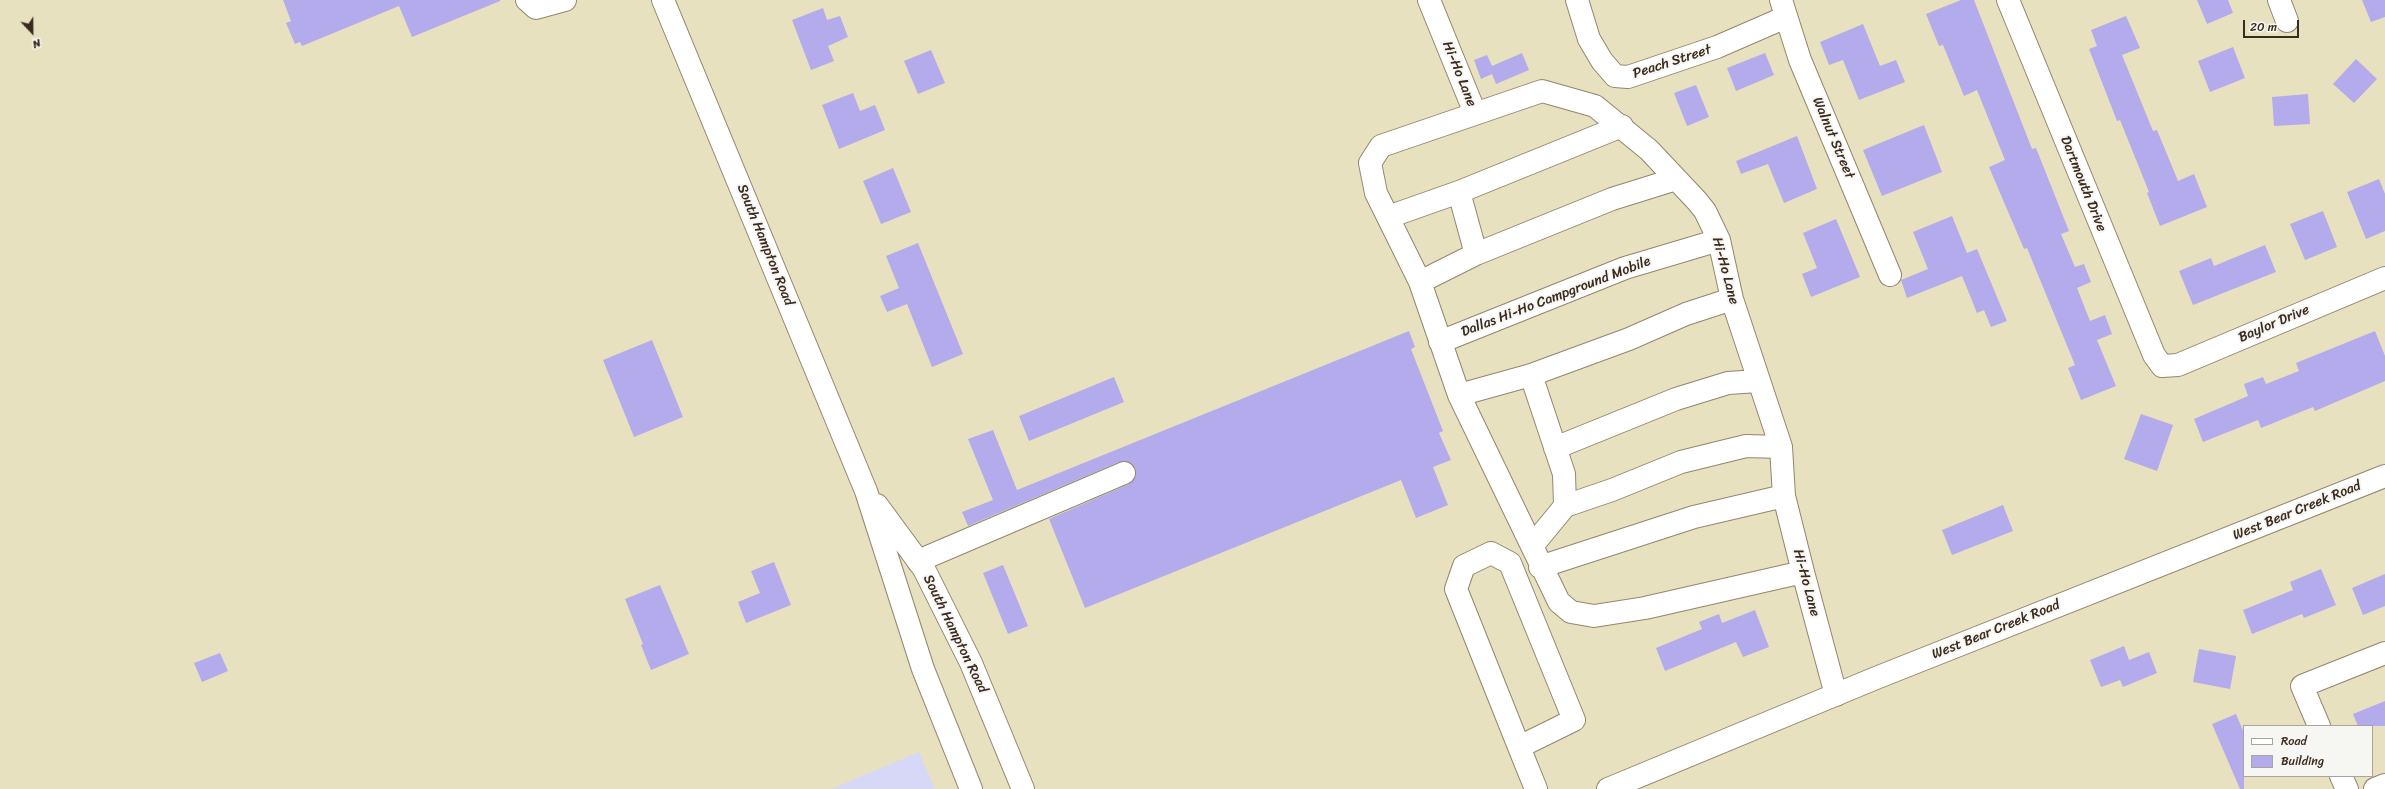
<!DOCTYPE html>
<style>
body{margin:0}
#map{position:relative;width:2385px;height:789px;overflow:hidden;background:#e8e1bf;font-family:Sriracha,sans-serif}
canvas{display:block}
.legend{position:absolute;left:2243px;top:725px;width:130px;height:52px;box-sizing:border-box;background:#f6f6f2;border:1px solid #aba49d;margin:0;padding:5px 7px;list-style:none;font-size:12px;color:#3b2a1e}
.legend li{display:flex;align-items:center;gap:8px;height:20px}
.legend b{width:20px;border:1px solid #aba49d}
.north{position:absolute;left:12px;top:12px;width:40px;height:40px;-webkit-text-stroke:3px #f6f6f2;paint-order:stroke;rotate:158deg;font-size:11px;font-weight:700;line-height:16px;text-align:center;color:#3b2a1e}
.north::after{content:'';display:block;margin:auto;width:14px;height:18px;background:#3b2a1e;clip-path:polygon(50% 0,100% 100%,50% 72%,0 100%)}
.scale{position:absolute;left:2243px;top:20px;width:56px;height:18px;box-sizing:border-box;border:2px solid #3b2a1e;border-top:0;padding-left:5px;font-size:12px;line-height:14px;white-space:nowrap;color:#3b2a1e;-webkit-text-stroke:3px #f6f6f2;paint-order:stroke}
</style>
<div id="map">
<canvas width="2385" height="789"></canvas>
<ul class="legend">
<li><b style="height:5px;background:#fff"></b>Road</li>
<li><b style="height:11px;background:#b3abec"></b>Building</li>
</ul>
<div class="north">N</div>
<div class="scale">20 m</div>
</div>
<script>
const g = document.querySelector('canvas').getContext('2d');
g.lineJoin = 'round';
function fill(path, color) { g.fillStyle = color; g.fill(path, 'evenodd'); }
const toPath = rows => new Path2D(rows.map(r => 'M' + r).join(''));
function strokePath(path, color, width, dash) { g.strokeStyle = color; g.lineWidth = width; g.lineCap = dash ? 'butt' : 'round'; g.setLineDash(dash || []); g.stroke(path); }
function drawText(font, color, halo, rows, align = 'center') {
  g.font = font + ' Sriracha,sans-serif'; g.lineWidth = 4; g.setLineDash([]); g.textBaseline = 'middle'; g.strokeStyle = halo; g.fillStyle = color; for (const [text, x, y, turn = 0] of rows) {
    g.save(); g.translate(x, y); g.rotate((+turn || 0) * Math.PI / 180); g.textAlign = isNaN(turn) ? turn : align; if (halo) g.strokeText(text, 0, 0); g.fillText(text, 0, 0); g.restore();
  }
}
fill(toPath([
 [919,752,935,789,831,789]
]), '#d7d7f8');
fill(toPath([
 [283,0,500,0,500,1,412,37,399,6,302,46,300,42,295,44,286,23,291,21],
 [1961,0,1974,0,2032,149,2036,148,2069,231,2061,234,2075,267,2084,264,2091,282,2077,288,2090,321,2105,315,2112,334,2097,340,2116,386,2081,400,2068,368,2075,365,2027,248,2024,249,1989,167,2005,160,1977,90,1964,96,1943,45,1939,46,1926,14],
 [2197,0,2228,0,2233,13,2207,24],
 [2362,0,2385,0,2385,17,2371,22],
 [823,8,827,20,840,16,848,37,828,46,834,61,811,70,792,20],
 [2126,16,2140,48,2122,55,2153,131,2157,130,2178,181,2194,174,2207,207,2160,226,2147,193,2149,192,2120,120,2117,121,2089,49,2097,46,2091,30],
 [1863,24,1880,66,1896,60,1905,82,1859,100,1843,60,1829,65,1820,42],
 [2233,47,2245,78,2210,92,2198,61],
 [931,50,945,83,918,94,904,61],
 [1522,53,1529,70,1496,84,1492,74,1481,79,1474,60,1487,55,1492,66],
 [1765,53,1774,75,1736,91,1727,68],
 [2356,59,2377,79,2354,103,2333,84],
 [1696,85,1709,117,1687,126,1674,93],
 [853,93,860,111,875,105,885,130,839,149,822,105],
 [2308,94,2310,124,2274,126,2272,97],
 [1924,125,1942,172,1882,196,1863,150],
 [1797,136,1817,189,1784,203,1768,164,1741,174,1736,161],
 [893,168,911,212,881,224,863,181],
 [2379,179,2385,194,2385,231,2366,239,2347,192],
 [2323,211,2337,247,2305,260,2290,224],
 [1952,216,1967,253,1977,249,2007,321,1991,327,1984,310,1977,313,1962,276,1907,298,1901,280,1928,269,1913,232],
 [1836,219,1860,277,1811,297,1802,274,1817,268,1803,233],
 [918,243,963,354,932,367,907,304,887,312,880,296,899,288,886,256],
 [2265,245,2276,272,2193,305,2179,271,2211,258,2214,266],
 [1409,331,1415,347,1411,349,1443,431,1439,433,1451,460,1433,467,1448,505,1416,518,1401,480,1085,608,1049,519,1129,484,1136,474,1135,468,1131,463,1119,462,968,526,962,512,993,500,968,439,993,430,1017,490],
 [2375,331,2385,356,2385,381,2315,411,2313,407,2261,428,2258,420,2203,442,2194,419,2248,396,2244,384,2263,377,2266,384,2299,371,2296,363],
 [652,340,683,417,634,437,603,360],
 [1114,377,1124,402,1029,441,1019,416],
 [2141,414,2173,425,2157,471,2124,459],
 [2003,505,2013,531,1952,555,1942,530],
 [774,562,791,605,746,623,738,602,760,593,751,571],
 [1003,565,1028,626,1008,634,983,573],
 [2321,569,2336,605,2304,618,2302,614,2252,634,2243,610,2293,590,2290,582],
 [2385,574,2385,606,2363,615,2352,588],
 [660,585,689,654,651,670,641,645,643,644,625,599],
 [1755,610,1769,647,1743,657,1736,642,1665,671,1656,648,1702,629,1699,622,1719,614,1722,623],
 [2124,646,2129,660,2149,652,2157,673,2123,687,2120,680,2101,687,2090,660],
 [2199,649,2236,656,2230,689,2193,682],
 [220,653,228,671,202,682,194,663],
 [2385,701,2385,726,2358,726,2353,714],
 [2236,714,2244,733,2244,789,2240,789,2212,724]
]), '#b3abec');
const minor = toPath([
 [527,0,536,8,565,0],
 [1429,0,1475,113],
 [1577,0,1589,39,1602,61,1615,76,1628,77,1717,47,1786,17],
 [1781,0,1800,60,1890,275],
 [2008,0,2154,355,2162,366,2178,365,2385,278],
 [2279,0,2287,21],
 [1459,192,1476,254],
 [1388,217,1459,192,1622,126],
 [1420,282,1476,254,1612,199,1676,179],
 [1440,342,1625,268,1719,240],
 [1531,375,1564,474,1565,506],
 [1459,395,1531,375,1629,339,1686,314,1732,299],
 [1555,448,1676,399,1728,383,1758,381],
 [1533,545,1565,506,1612,490,1681,462,1746,446,1781,447],
 [918,561,1124,473],
 [1540,567,1694,517,1784,496],
 [1803,572,1645,608,1594,616,1571,612,1559,602,1459,395,1420,282,1376,193,1370,163,1381,146,1542,91,1595,106,1649,150,1697,201,1705,211,1719,240,1732,299,1781,447,1784,496,1803,572,1836,695],
 [2319,726,2302,686,2385,653],
 [1519,747,1574,720,1510,563,1491,553,1464,566,1456,589,1519,747,1536,789],
 [2341,776,2347,789],
 [2375,789,2385,785]
]);
const major = toPath([
 [663,0,866,491,923,669,971,789],
 [877,505,924,569,971,663,1023,789],
 [1608,789,1876,678,2385,476]
]);
strokePath(minor, '#92866e', 24);
strokePath(major, '#92866e', 24);
strokePath(minor, '#fff', 22);
strokePath(major, '#fff', 22);
drawText('14px', '#3b2a1e', '#f6f6f2', [
 ["Peach Street",1672,62,-18],
 ["Hi-Ho Lane",1459,74,68],
 ["Walnut Street",1833,138,67],
 ["Dartmouth Drive",2083,184,68],
 ["South Hampton Road",765,245,68],
 ["Hi-Ho Lane",1725,271,75],
 ["Dallas Hi-Ho Campground Mobile",1556,297,-21],
 ["Baylor Drive",2274,324,-23],
 ["West Bear Creek Road",2297,511,-22],
 ["Hi-Ho Lane",1806,583,75],
 ["West Bear Creek Road",1996,630,-22],
 ["South Hampton Road",955,634,64]
]);
</script>
